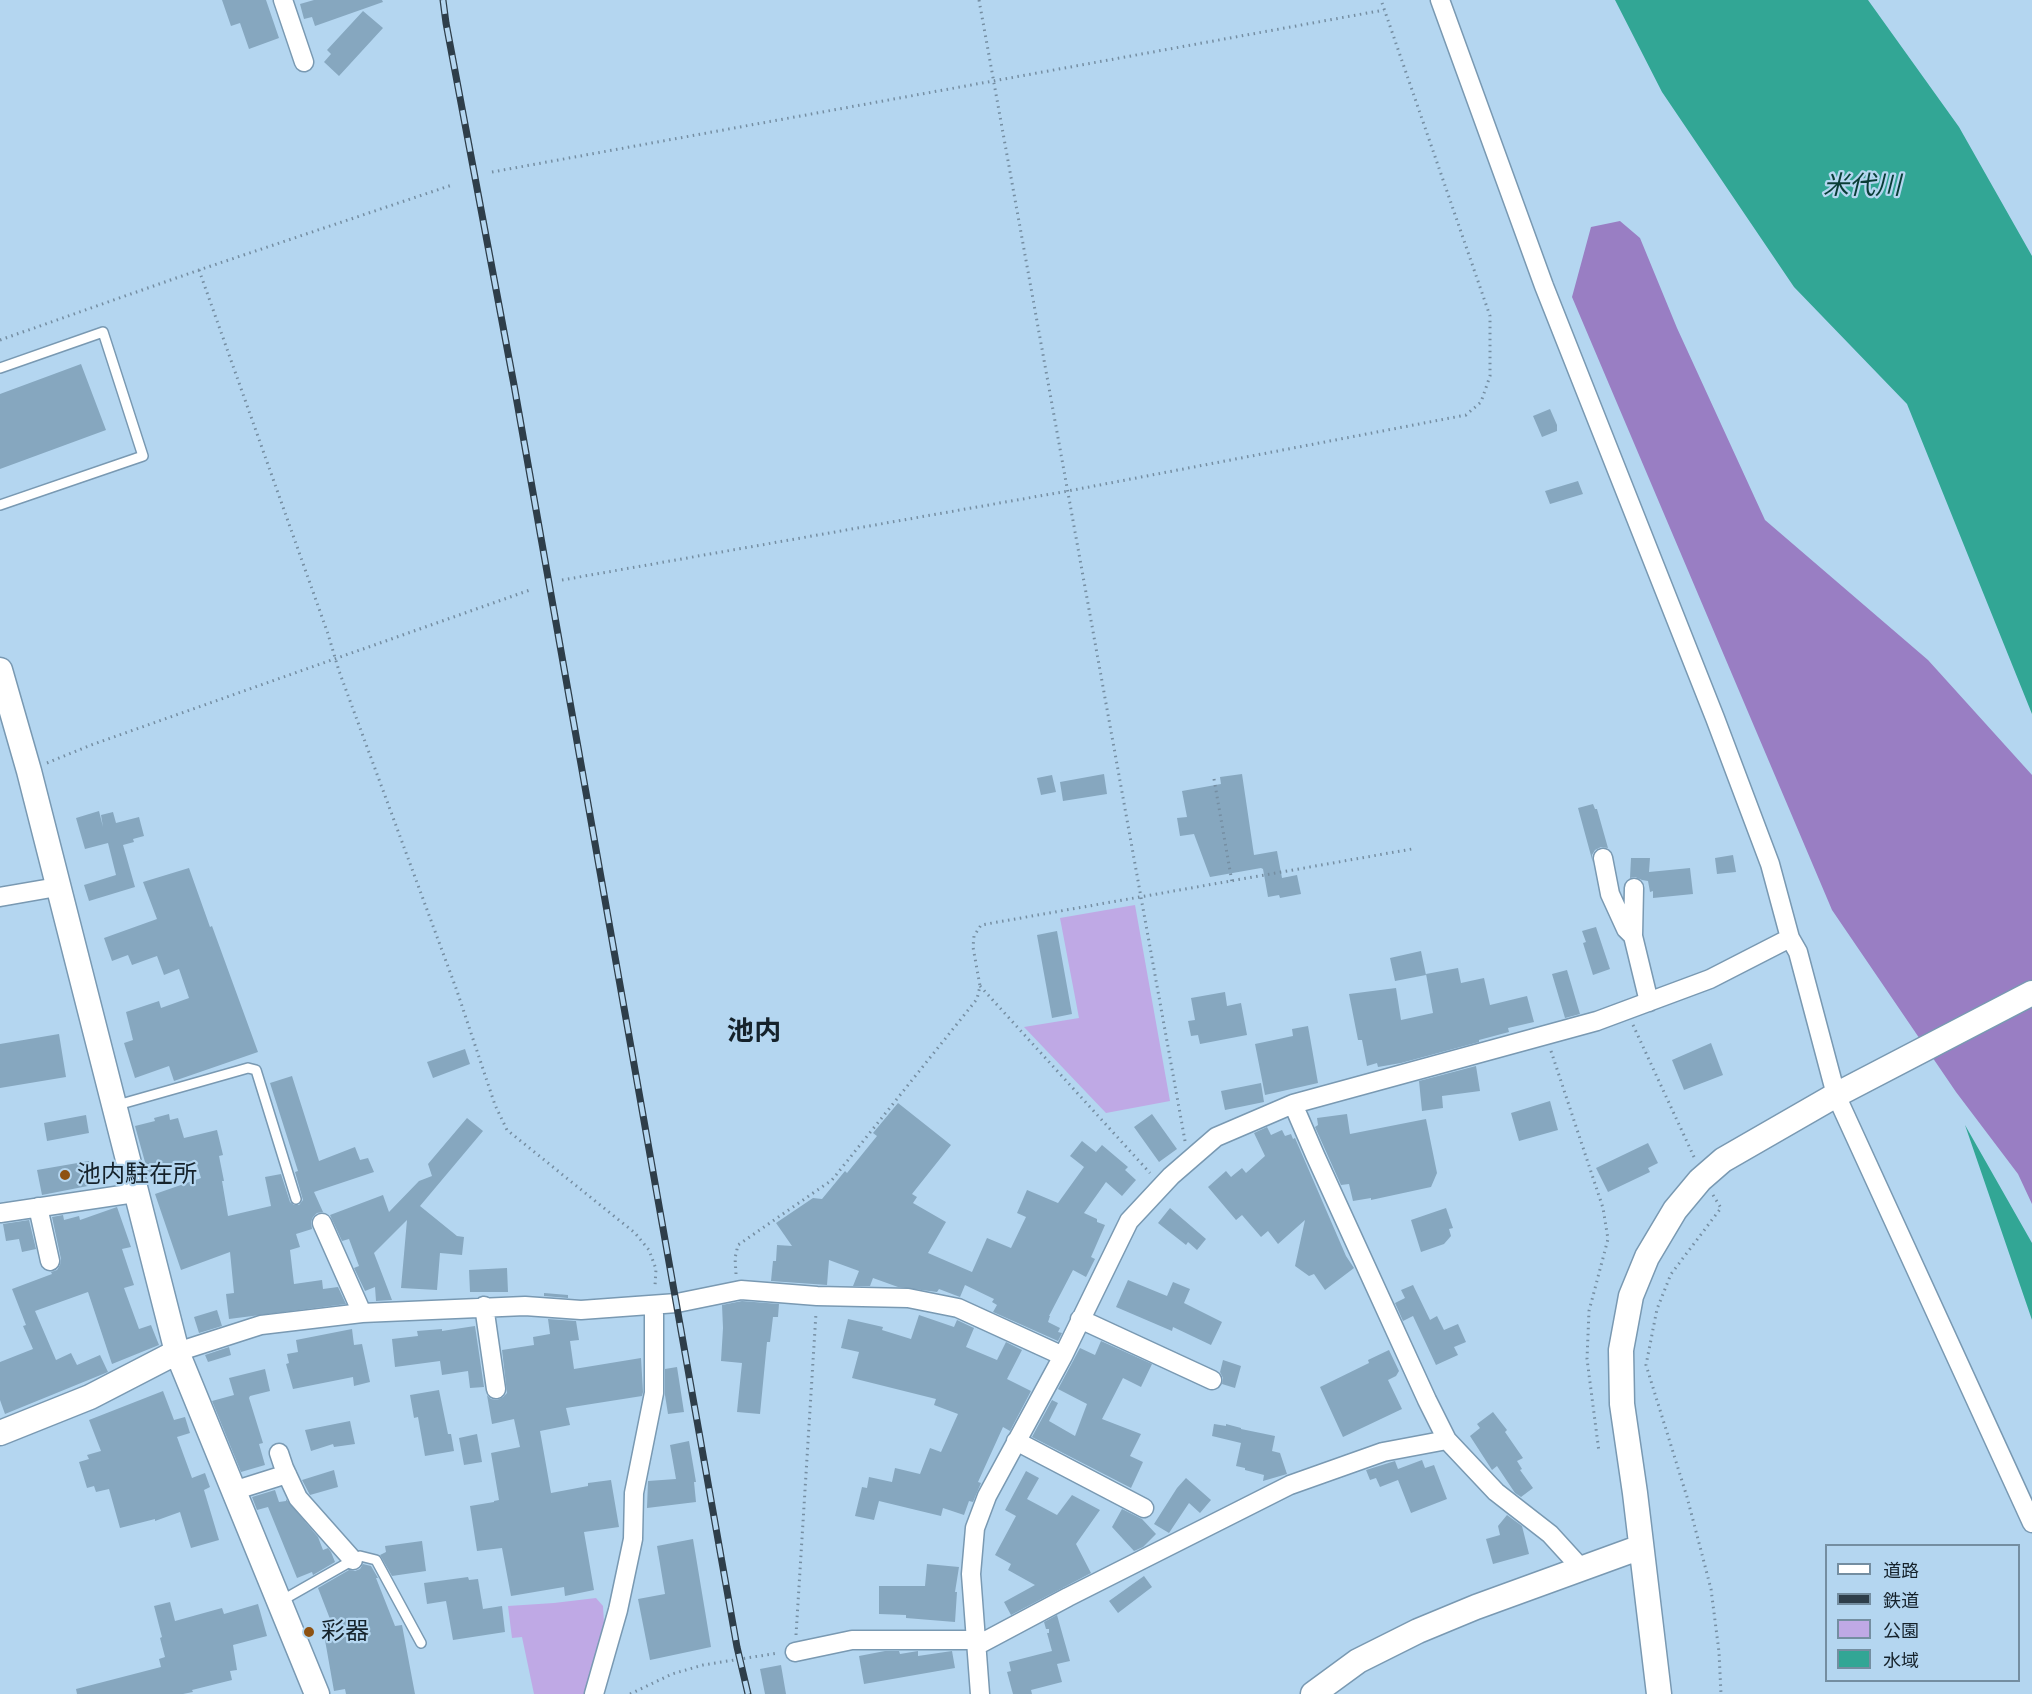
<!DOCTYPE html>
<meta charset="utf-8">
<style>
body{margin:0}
#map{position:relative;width:2032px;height:1694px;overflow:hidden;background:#b4d6f0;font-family:"Alegreya Sans","Noto Sans JP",sans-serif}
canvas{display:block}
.legend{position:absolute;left:1825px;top:1544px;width:195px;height:138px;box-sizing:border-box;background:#b4d6f0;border:2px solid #748ea1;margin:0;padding:8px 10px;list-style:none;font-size:18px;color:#15222b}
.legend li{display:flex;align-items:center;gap:12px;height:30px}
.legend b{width:30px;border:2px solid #748ea1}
</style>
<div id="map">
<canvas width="2032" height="1694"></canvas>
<ul class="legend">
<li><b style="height:8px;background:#fff"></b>道路</li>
<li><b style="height:8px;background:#2e3e4a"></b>鉄道</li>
<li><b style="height:16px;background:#bfa9e5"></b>公園</li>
<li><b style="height:16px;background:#32a695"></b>水域</li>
</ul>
</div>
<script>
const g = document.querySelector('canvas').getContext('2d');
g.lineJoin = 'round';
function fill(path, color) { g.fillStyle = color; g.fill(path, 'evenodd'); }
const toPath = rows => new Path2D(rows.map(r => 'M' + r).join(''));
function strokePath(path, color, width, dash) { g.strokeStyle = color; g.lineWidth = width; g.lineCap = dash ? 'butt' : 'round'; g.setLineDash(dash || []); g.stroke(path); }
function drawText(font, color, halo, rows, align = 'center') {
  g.font = font + ' "Alegreya Sans","Noto Sans JP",sans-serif'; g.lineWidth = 4.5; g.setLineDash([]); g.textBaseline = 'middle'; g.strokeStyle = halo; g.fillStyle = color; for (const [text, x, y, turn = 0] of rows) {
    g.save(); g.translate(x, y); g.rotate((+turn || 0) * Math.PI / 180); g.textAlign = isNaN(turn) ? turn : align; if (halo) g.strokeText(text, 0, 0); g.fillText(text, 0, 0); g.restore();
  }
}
fill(toPath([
 [1135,905,1170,1101,1106,1113,1024,1027,1079,1018,1060,918],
 [596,1598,603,1606,605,1641,590,1694,534,1694,522,1637,512,1638,508,1606,554,1603]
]), '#bfa9e5');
fill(toPath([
 [1620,221,1640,238,1677,328,1765,520,1928,660,2032,775,2032,1204,2018,1174,1956,1092,1832,910,1572,297,1591,227]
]), '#997ec3');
fill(toPath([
 [1615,0,1868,0,1959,127,2032,256,2032,714,1907,404,1794,287,1662,92],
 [1965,1125,2032,1243,2032,1320]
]), '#32a695');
fill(toPath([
 [222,0,266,0,279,38,249,49,240,23,231,26],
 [314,0,382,0,383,2,315,26,312,17,304,19,300,4],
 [363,11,383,28,339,76,324,62,331,54,327,50],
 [81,364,106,430,0,469,0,394],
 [1550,409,1557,425,1557,431,1542,437,1533,416],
 [1578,481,1583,494,1550,504,1545,491],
 [1104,774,1107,794,1063,801,1060,782],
 [1242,774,1254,855,1277,851,1282,878,1297,875,1301,894,1280,898,1279,895,1268,897,1263,869,1261,868,1210,877,1194,834,1180,836,1177,818,1187,817,1182,791,1221,784,1220,777],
 [1052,775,1056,792,1041,795,1037,778],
 [1593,804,1595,809,1597,809,1608,848,1601,847,1595,850,1592,855,1593,863,1578,808],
 [99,811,103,827,101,815,113,812,116,823,139,817,144,836,133,839,134,842,123,845,135,887,89,901,84,885,116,875,108,843,85,849,76,818],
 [1733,855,1736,872,1717,874,1715,858],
 [1631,858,1650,858,1649,872,1690,868,1693,894,1653,898,1653,891,1650,892,1648,881,1642,880,1635,877,1630,878],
 [189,868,210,927,212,926,258,1052,174,1081,169,1066,135,1078,124,1043,133,1040,126,1012,159,1001,161,1008,189,998,179,969,164,975,157,956,132,965,128,955,112,961,104,938,157,919,143,882],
 [1596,927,1610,969,1593,975,1583,943,1586,942,1582,931],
 [1057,931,1072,1014,1052,1018,1037,935],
 [1421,951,1426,975,1395,981,1390,958],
 [1458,968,1461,983,1484,978,1490,1005,1527,996,1534,1022,1508,1028,1509,1032,1479,1040,1479,1042,1401,1063,1378,1067,1377,1063,1367,1066,1362,1040,1358,1040,1349,994,1396,988,1401,1020,1433,1013,1426,974],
 [1567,970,1580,1014,1565,1018,1552,974],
 [1225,992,1227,1006,1241,1003,1247,1035,1200,1044,1198,1035,1191,1036,1188,1021,1195,1020,1191,998],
 [1308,1026,1318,1083,1265,1095,1255,1044,1293,1036,1292,1029],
 [59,1034,66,1077,0,1088,0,1044],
 [1711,1043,1723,1075,1684,1090,1672,1060],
 [465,1049,470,1064,433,1078,427,1062],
 [1476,1066,1480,1091,1442,1096,1443,1108,1422,1111,1419,1081],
 [292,1076,319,1161,355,1147,360,1160,368,1158,374,1172,314,1192,323,1212,317,1213,313,1217,311,1222,312,1229,296,1234,300,1247,290,1250,294,1284,322,1280,323,1289,338,1287,346,1304,229,1319,226,1294,234,1293,230,1252,181,1270,155,1194,201,1178,197,1165,148,1173,135,1126,155,1121,154,1118,169,1114,170,1120,178,1118,184,1138,217,1130,223,1155,219,1156,224,1181,222,1181,228,1216,271,1206,265,1177,281,1174,290,1202,294,1205,299,1205,303,1200,295,1172,298,1171,270,1083],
 [1261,1083,1264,1102,1225,1110,1221,1091],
 [1550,1101,1558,1130,1519,1141,1511,1113],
 [898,1103,951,1145,912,1194,917,1197,913,1203,946,1222,928,1253,972,1272,987,1238,1011,1248,1026,1217,1017,1213,1027,1190,1058,1203,1084,1167,1070,1156,1082,1141,1096,1152,1102,1145,1128,1167,1125,1170,1136,1180,1122,1196,1106,1182,1084,1213,1097,1219,1097,1222,1105,1225,1091,1257,1095,1259,1086,1277,1073,1270,1049,1316,1050,1316,1048,1322,1060,1328,1058,1332,1062,1333,1058,1341,993,1312,997,1305,992,1302,994,1299,965,1285,960,1297,939,1289,937,1292,898,1287,873,1278,870,1286,853,1286,859,1271,829,1260,827,1285,771,1281,773,1261,776,1261,777,1245,792,1246,776,1223,813,1198,822,1199,845,1171,847,1173,877,1136,873,1133],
 [1152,1114,1177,1149,1159,1162,1134,1127],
 [1347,1114,1350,1134,1426,1119,1437,1173,1431,1187,1371,1200,1371,1198,1353,1201,1349,1184,1341,1185,1315,1127,1318,1125,1317,1118],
 [86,1115,89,1133,47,1141,44,1123],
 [467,1118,483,1131,420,1206,457,1236,464,1237,462,1255,440,1253,437,1290,401,1288,407,1220,374,1253,392,1300,376,1301,375,1287,365,1291,354,1268,359,1266,349,1239,342,1241,330,1215,383,1195,389,1212,419,1181,432,1176,428,1164],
 [1267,1127,1271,1135,1282,1130,1285,1136,1291,1134,1293,1139,1295,1138,1346,1256,1354,1268,1325,1290,1314,1274,1309,1276,1295,1266,1305,1220,1278,1244,1268,1231,1261,1237,1242,1215,1236,1220,1208,1187,1226,1171,1231,1177,1242,1168,1246,1173,1265,1156,1254,1133],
 [1648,1143,1658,1163,1648,1168,1650,1172,1608,1192,1596,1168],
 [89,1161,93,1185,42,1195,37,1170],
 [117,1207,131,1247,122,1249,134,1285,124,1288,139,1329,151,1325,159,1345,112,1364,88,1292,35,1311,56,1360,71,1353,77,1365,100,1355,108,1372,5,1414,0,1400,0,1362,33,1349,23,1326,26,1325,12,1289,52,1274,51,1272,57,1270,60,1265,61,1259,52,1217,63,1215,64,1220,79,1216,80,1220],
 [1170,1208,1206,1239,1197,1250,1188,1242,1186,1245,1158,1223],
 [1446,1208,1453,1228,1449,1229,1451,1236,1444,1244,1421,1252,1411,1220],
 [29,1220,36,1249,22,1252,19,1239,6,1241,3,1224],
 [507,1268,508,1292,470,1292,469,1270],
 [1128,1280,1167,1296,1173,1282,1190,1289,1184,1303,1222,1322,1211,1345,1173,1327,1172,1331,1116,1307],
 [1413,1285,1430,1320,1437,1316,1444,1330,1458,1324,1466,1342,1454,1347,1458,1355,1436,1365,1413,1316,1403,1321,1395,1303,1405,1298,1401,1290],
 [544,1293,568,1295,568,1298,544,1296],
 [742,1301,779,1304,778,1317,773,1317,770,1342,767,1342,760,1414,737,1412,742,1363,721,1361,723,1328,722,1305],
 [217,1310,222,1326,199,1333,194,1317],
 [919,1315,954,1327,957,1320,974,1328,966,1347,997,1360,1006,1342,1022,1350,1007,1379,1031,1391,1010,1431,1003,1427,978,1482,981,1483,973,1502,969,1501,964,1515,943,1508,941,1516,879,1501,874,1520,855,1516,862,1487,867,1488,869,1477,892,1482,895,1468,920,1474,930,1448,941,1452,958,1414,934,1405,936,1399,852,1378,859,1352,841,1348,848,1319,883,1327,882,1330,911,1339],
 [548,1319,576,1321,579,1340,570,1341,574,1369,641,1358,643,1392,642,1396,566,1408,570,1425,540,1431,551,1493,588,1486,588,1483,611,1480,619,1527,584,1532,594,1590,565,1596,564,1587,511,1596,502,1548,477,1551,470,1506,494,1502,494,1501,499,1500,491,1453,520,1447,514,1419,492,1424,487,1395,491,1399,497,1400,503,1397,507,1393,502,1350,534,1345,533,1337,550,1334],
 [475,1326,484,1387,470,1388,468,1371,442,1375,440,1361,395,1367,392,1339,418,1336,417,1331,442,1329,442,1331],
 [352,1329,354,1345,362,1344,370,1382,354,1386,353,1377,293,1389,286,1364,289,1363,287,1354,298,1352,296,1340],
 [1101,1341,1152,1364,1141,1387,1123,1378,1102,1419,1141,1434,1130,1456,1143,1462,1131,1488,1032,1437,1052,1400,1058,1403,1049,1421,1075,1436,1087,1404,1058,1389,1080,1348,1095,1355],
 [229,1347,231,1355,208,1362,205,1355],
 [1389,1350,1399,1371,1396,1376,1388,1380,1402,1409,1343,1437,1320,1387,1369,1363,1368,1360],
 [1223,1360,1241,1366,1235,1388,1222,1384,1223,1378,1220,1372],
 [677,1367,684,1412,668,1414,665,1395,665,1369],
 [265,1369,270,1391,250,1396,249,1398,263,1443,259,1444,265,1465,241,1472,212,1401,234,1395,229,1378],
 [439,1390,448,1434,451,1434,454,1451,425,1456,418,1417,414,1418,410,1395],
 [163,1391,174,1420,185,1417,190,1433,177,1437,192,1478,205,1473,210,1487,204,1490,219,1540,191,1548,180,1512,155,1521,155,1519,120,1528,109,1489,96,1492,94,1486,87,1488,79,1462,89,1459,87,1455,101,1451,89,1420],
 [1493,1412,1507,1430,1505,1432,1523,1458,1517,1461,1522,1469,1520,1470,1533,1488,1521,1497,1515,1493,1497,1466,1492,1470,1470,1436,1480,1428,1477,1424],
 [350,1421,355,1444,334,1447,333,1444,311,1451,305,1430],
 [1214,1424,1226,1426,1226,1424,1241,1428,1241,1429,1275,1436,1272,1451,1280,1453,1287,1474,1263,1481,1264,1475,1245,1470,1245,1468,1236,1466,1241,1443,1212,1436],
 [477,1434,482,1462,464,1465,459,1438],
 [689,1441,696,1482,694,1482,696,1502,647,1508,648,1481,676,1479,670,1445],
 [1422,1460,1425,1468,1434,1465,1447,1499,1411,1513,1398,1480,1380,1487,1376,1478,1370,1480,1366,1470,1395,1461,1398,1469],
 [334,1470,338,1487,310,1495,302,1480],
 [1026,1471,1039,1478,1027,1499,1057,1515,1072,1495,1100,1510,1076,1544,1091,1573,1011,1615,1004,1602,1035,1585,1008,1570,1011,1564,995,1555,1016,1516,1005,1510],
 [1186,1478,1211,1500,1200,1513,1189,1503,1169,1533,1154,1524,1177,1488],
 [275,1490,279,1502,286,1501,286,1499,318,1537,323,1550,328,1548,331,1552,335,1562,313,1575,312,1572,297,1578,268,1507,257,1510,252,1497],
 [1122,1509,1142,1519,1156,1534,1143,1547,1134,1551,1112,1527],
 [1507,1515,1522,1526,1529,1554,1493,1564,1486,1539,1500,1535,1498,1526],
 [693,1539,711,1647,650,1660,638,1599,665,1594,657,1546],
 [422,1541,426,1571,392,1576,380,1555,386,1552,385,1546],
 [363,1564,371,1566,378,1578,376,1578,395,1626,402,1625,415,1694,346,1694,345,1689,334,1691,325,1640,337,1637,318,1588,349,1570,355,1571,360,1569],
 [927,1564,959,1567,955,1592,957,1592,955,1622,906,1618,906,1615,879,1614,879,1586,925,1586],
 [1144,1576,1152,1587,1118,1613,1109,1601],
 [468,1577,469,1580,478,1579,483,1609,502,1606,505,1632,453,1640,446,1601,427,1604,424,1583],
 [170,1602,175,1621,222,1608,224,1614,258,1604,267,1636,233,1645,237,1670,230,1671,232,1680,192,1690,193,1692,183,1694,77,1694,76,1689,161,1667,159,1659,165,1657,160,1638,162,1637,154,1606],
 [1057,1615,1070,1661,1057,1664,1062,1682,1031,1690,1032,1694,1013,1694,1007,1672,1011,1671,1009,1662,1052,1651,1047,1633,1049,1633,1049,1629,1046,1629,1044,1622],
 [885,1651,899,1651,900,1654,918,1651,918,1656,952,1651,955,1668,864,1684,859,1656],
 [781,1665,786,1694,765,1694,760,1669]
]), '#86a7bf');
const lane = toPath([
 [0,368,103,332,143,456,0,505],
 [114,1106,248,1068,256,1070,296,1199],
 [281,1601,360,1556,376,1560,421,1643]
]);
const street = toPath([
 [283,0,304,62],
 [1440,0,1544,286,1715,718,1770,864,1790,938,1798,952,1836,1095,2032,1523],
 [1603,858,1610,894,1626,929,1633,936],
 [1634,888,1633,936,1649,1002],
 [0,897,57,887],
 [1293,1104,1315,1155,1427,1400,1447,1440,1496,1492,1550,1534,1581,1568],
 [38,1207,50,1261],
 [0,1213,135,1193],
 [322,1223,362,1313],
 [484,1306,496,1389],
 [1080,1319,1212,1380],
 [177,1352,261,1325,362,1313,525,1306,581,1310,677,1303,741,1290,817,1296,908,1298,958,1308,1063,1356],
 [1016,1441,1144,1508],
 [279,1453,284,1468,298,1498,353,1560],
 [233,1491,287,1474],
 [976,1646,1068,1597,1290,1485,1383,1452,1447,1440],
 [795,1652,852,1640,976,1640],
 [594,1694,618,1610,633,1539,634,1493,654,1393,654,1305],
 [980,1694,971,1574,975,1528,987,1496,1063,1356,1129,1221,1171,1176,1216,1137,1293,1104,1597,1021,1710,979,1790,938]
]);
const secondary = toPath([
 [0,670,29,771,177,1352,317,1694],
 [0,1433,90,1397,177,1352],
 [1313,1694,1358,1661,1418,1631,1476,1607,1641,1547],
 [1659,1694,1635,1493,1622,1404,1621,1350,1631,1296,1647,1257,1675,1210,1700,1180,1723,1160,1836,1095,2032,993]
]);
strokePath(lane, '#7999b2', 12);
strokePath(street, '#7999b2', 21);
strokePath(secondary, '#7999b2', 27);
strokePath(toPath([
 [979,0,1185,1141],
 [492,172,1384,10],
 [199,270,328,634,339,671,457,991,495,1105,507,1130,635,1233,649,1250,656,1269,655,1286],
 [0,340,199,270,452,185],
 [562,580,1068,491,1466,415,1481,402,1490,376,1490,316,1381,0],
 [47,763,91,745,530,590],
 [1214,779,1232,882],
 [980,986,1150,1173],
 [1633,1025,1694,1157],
 [1551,1051,1603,1208,1608,1239,1589,1311,1587,1359,1599,1452],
 [1713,1195,1721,1208,1671,1274,1657,1309,1646,1365,1687,1497,1711,1589,1719,1652,1721,1694],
 [736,1274,735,1258,738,1245,832,1180,977,999,980,986,973,947,974,936,981,925,1412,849],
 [796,1635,816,1313],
 [630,1694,672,1674,703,1665,778,1653]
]), '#758ea2', 3, [1.5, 4.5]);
strokePath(lane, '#fff', 9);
strokePath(street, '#fff', 18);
strokePath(secondary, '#fff', 24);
const rail = toPath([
 [443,0,446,23,514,385,737,1647,748,1694]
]);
strokePath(rail, '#2e3e4a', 7);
strokePath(rail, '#b4d6f0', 4.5, [14]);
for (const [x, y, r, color] of [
 [65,1175,6,"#8e5212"],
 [309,1632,6,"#8e5212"]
]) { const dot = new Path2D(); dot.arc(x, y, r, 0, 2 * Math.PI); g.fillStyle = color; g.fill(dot); strokePath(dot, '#b4d6f0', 2); }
drawText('24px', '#15222b', '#b4d6f0', [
 ["池内駐在所",77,1175],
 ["彩器",321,1632]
], 'left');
drawText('italic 26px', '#093d36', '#b4d6f0', [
 ["米代川",1862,186]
]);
drawText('bold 27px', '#15222b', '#b4d6f0', [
 ["池内",754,1032]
]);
</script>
